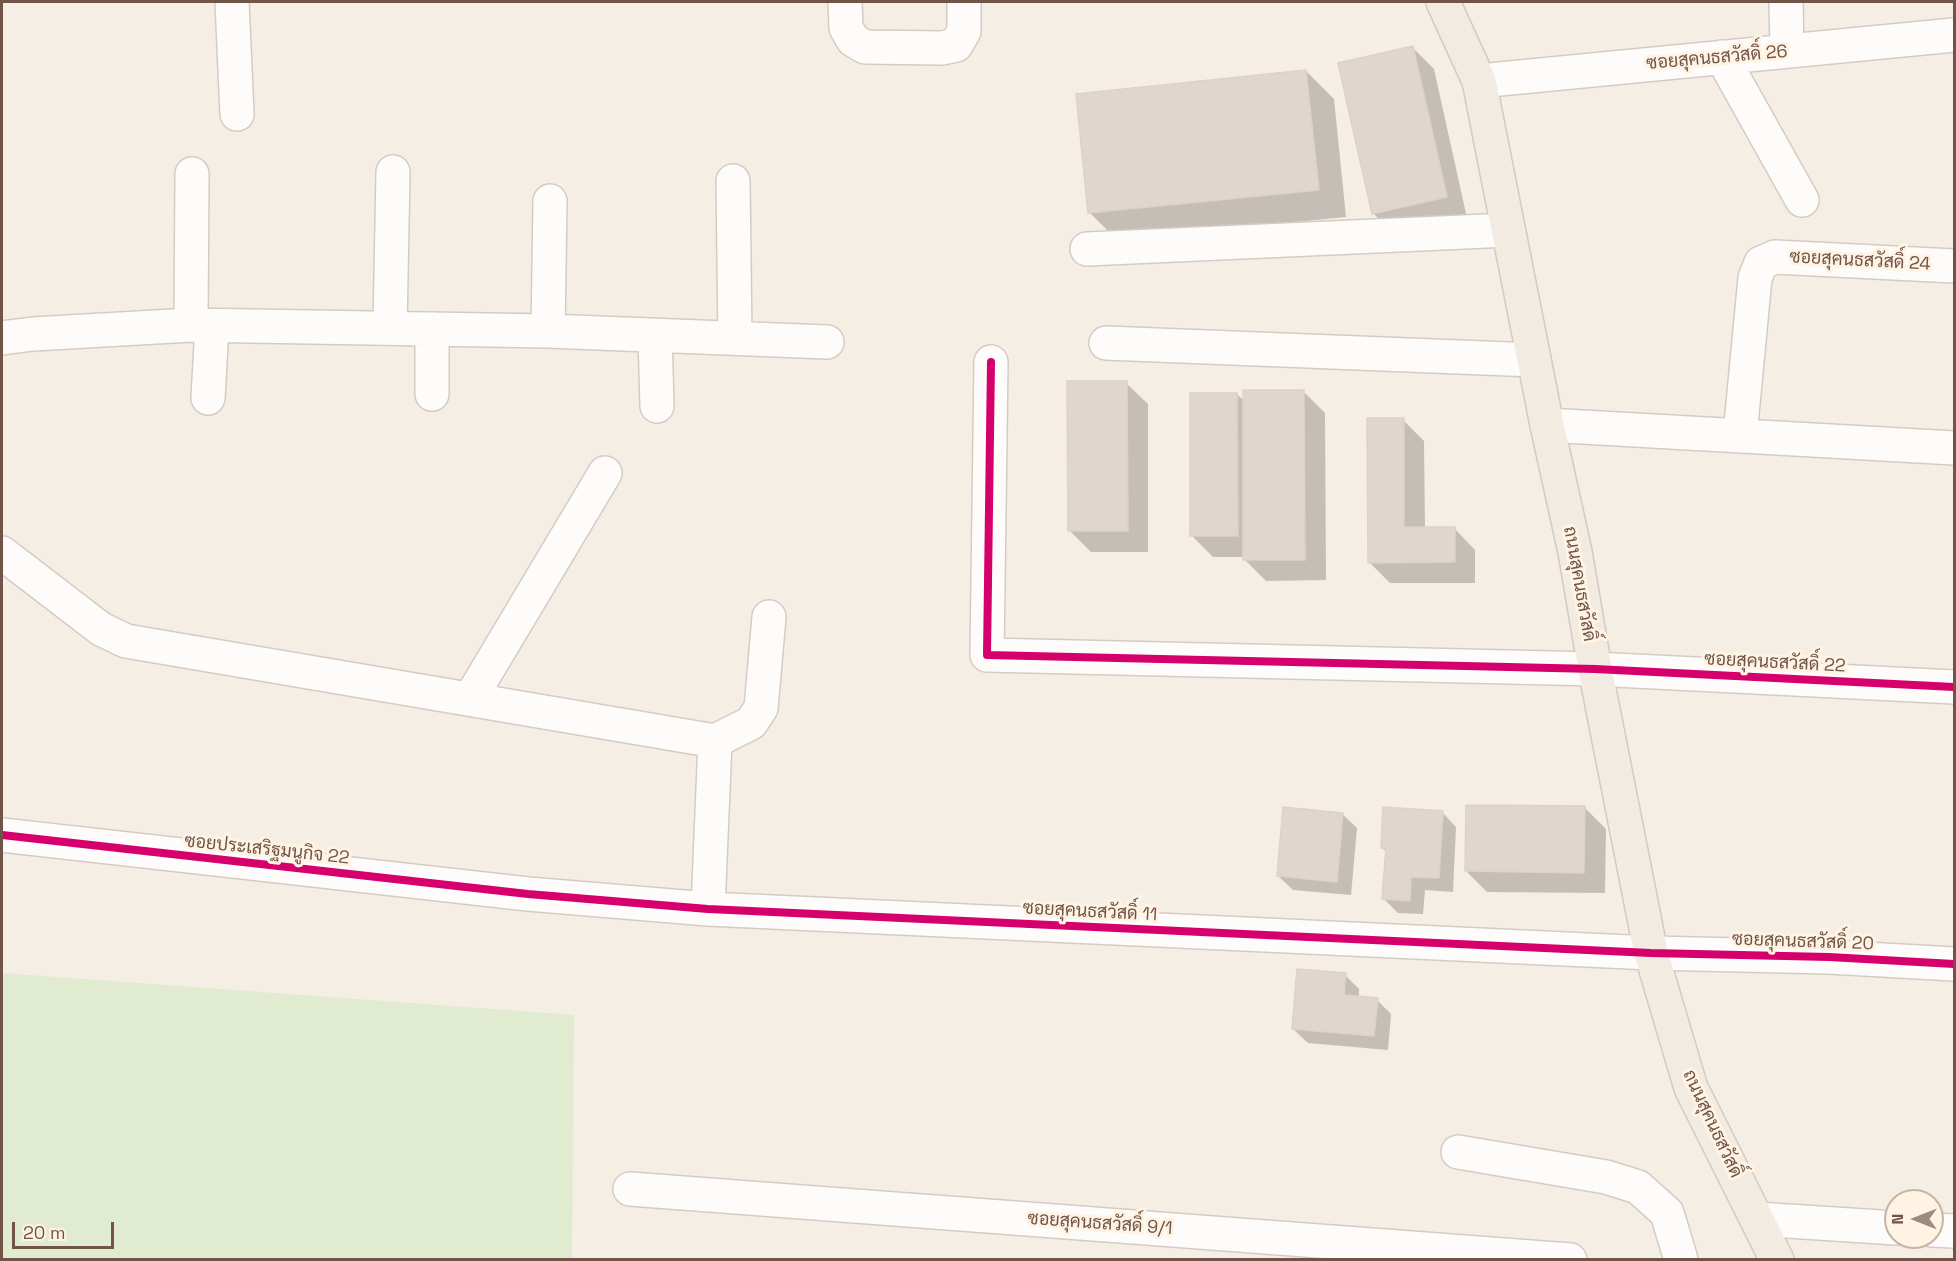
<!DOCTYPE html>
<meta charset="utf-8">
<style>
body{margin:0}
#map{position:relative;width:1956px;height:1261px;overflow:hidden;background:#f5eee5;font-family:"Space Grotesk",sans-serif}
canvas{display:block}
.frame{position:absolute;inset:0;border:3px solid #715447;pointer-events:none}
.north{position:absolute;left:1884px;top:1189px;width:60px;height:60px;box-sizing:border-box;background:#fff3e4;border:2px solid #c6b3a5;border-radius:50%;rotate:270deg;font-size:16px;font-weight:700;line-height:24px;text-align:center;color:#715447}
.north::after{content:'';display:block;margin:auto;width:21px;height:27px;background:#9f8a7e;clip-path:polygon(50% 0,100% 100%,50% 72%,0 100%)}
.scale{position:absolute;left:12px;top:1222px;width:102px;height:27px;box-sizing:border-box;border:3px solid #715447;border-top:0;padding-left:8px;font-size:18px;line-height:21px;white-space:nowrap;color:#715447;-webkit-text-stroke:4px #fff3e4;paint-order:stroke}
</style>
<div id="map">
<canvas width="1956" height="1261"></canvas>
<div class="frame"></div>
<div class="north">N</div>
<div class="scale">20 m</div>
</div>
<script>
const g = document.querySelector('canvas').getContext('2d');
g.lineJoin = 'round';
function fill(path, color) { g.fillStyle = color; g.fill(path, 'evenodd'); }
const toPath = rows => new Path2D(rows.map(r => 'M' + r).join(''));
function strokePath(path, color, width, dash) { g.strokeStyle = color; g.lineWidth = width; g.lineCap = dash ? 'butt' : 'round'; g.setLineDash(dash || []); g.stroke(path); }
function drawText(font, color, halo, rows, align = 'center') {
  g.font = font + ' "Space Grotesk",Sarabun,sans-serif'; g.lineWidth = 6; g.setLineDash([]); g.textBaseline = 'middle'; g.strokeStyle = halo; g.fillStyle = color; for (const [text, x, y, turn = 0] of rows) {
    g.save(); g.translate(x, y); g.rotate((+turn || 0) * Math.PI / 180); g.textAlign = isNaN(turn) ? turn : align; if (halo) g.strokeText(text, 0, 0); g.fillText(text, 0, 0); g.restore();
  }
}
fill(toPath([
 [2,973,574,1015,572,1259,2,1259]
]), '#e1ebd0');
fill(toPath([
 [1413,48,1434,69,1467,218,1394,234,1373,213],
 [1306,71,1334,99,1346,217,1117,240,1090,213],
 [1126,383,1148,404,1148,552,1091,552,1070,531],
 [1304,392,1325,413,1326,580,1266,581,1245,560,1245,557,1213,557,1192,536,1237,394,1244,401],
 [1403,420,1424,441,1425,529,1454,528,1475,550,1475,583,1390,583,1369,562],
 [1585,808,1606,829,1605,893,1487,892,1466,871],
 [1442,812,1456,827,1453,892,1425,890,1423,914,1398,913,1384,899,1387,852,1382,848],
 [1342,814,1357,828,1351,895,1293,890,1278,876],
 [1345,975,1359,989,1359,998,1377,1000,1391,1014,1388,1050,1308,1043,1293,1029]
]), '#0003');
const building = toPath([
 [1413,46,1447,197,1372,214,1338,63,1413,46],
 [1306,70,1319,190,1088,213,1076,94,1306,70],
 [1067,381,1127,381,1128,531,1068,531,1067,381],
 [1243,390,1304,390,1305,560,1243,560,1243,390],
 [1190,393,1237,393,1238,536,1190,536,1190,393],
 [1367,418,1404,418,1404,527,1455,527,1455,562,1368,563,1367,418],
 [1466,805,1585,806,1584,873,1465,871,1466,805],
 [1283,807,1343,813,1337,882,1277,876,1283,807],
 [1383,807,1443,811,1439,878,1411,877,1410,901,1382,899,1386,848,1381,848,1383,807],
 [1297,969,1346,973,1344,995,1378,998,1374,1036,1292,1029,1297,969]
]);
fill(building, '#e1d6cd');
strokePath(building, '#ddd1c8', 1.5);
const minor = toPath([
 [232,2,237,114],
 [845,2,846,28,853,40,865,47,942,48,956,45,964,31,964,2],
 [1786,2,1787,51],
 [1722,57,1802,200],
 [1479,81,1954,35],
 [733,181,735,338],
 [1087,249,1508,230],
 [191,325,192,174],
 [390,328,393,172],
 [432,329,432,394],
 [548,331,550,201],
 [655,335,657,406],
 [2,338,33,334,191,325,548,331,827,342],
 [1106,343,1534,360],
 [991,362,987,655,1595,669,1954,687],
 [208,398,212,326],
 [1547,425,1954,448],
 [1740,435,1755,278,1761,263,1775,257,1954,266],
 [2,553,101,629,126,641,715,741,708,909],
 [470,699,605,473],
 [715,741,751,723,761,708,769,617],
 [2,835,528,894,708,909,1651,953,1829,957,1954,964],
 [1458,1152,1606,1177,1638,1187,1667,1213,1681,1260],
 [630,1189,1570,1260],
 [1757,1219,1896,1228],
 [1932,1230,1954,1231]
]);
const major = toPath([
 [1443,2,1479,81,1547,425,1575,552,1595,669,1651,953,1691,1088,1777,1260]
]);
strokePath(minor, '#d6cbc3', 36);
strokePath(major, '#d4c9c3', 36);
strokePath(minor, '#fefcfb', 33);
strokePath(major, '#f1ebe2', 33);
strokePath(toPath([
 [991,362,987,655,1595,669,1954,687],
 [2,835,528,894,708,909,1651,953,1829,957,1954,964]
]), '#d6006c', 8);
drawText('18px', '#715447', '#fff3e4', [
 ["ซอยสุคนธสวัสดิ์ 26",1717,58,-5],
 ["ซอยสุคนธสวัสดิ์ 24",1860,261,3],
 ["ถนนสุคนธสวัสดิ์",1579,584,80],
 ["ซอยสุคนธสวัสดิ์ 22",1775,663,3],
 ["ซอยประเสริฐมนูกิจ 22",267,850,6],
 ["ซอยสุคนธสวัสดิ์ 11",1090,912,3],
 ["ซอยสุคนธสวัสดิ์ 20",1803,942,2],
 ["ถนนสุคนธสวัสดิ์",1712,1124,65],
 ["ซอยสุคนธสวัสดิ์ 9/1",1100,1224,4]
]);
</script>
